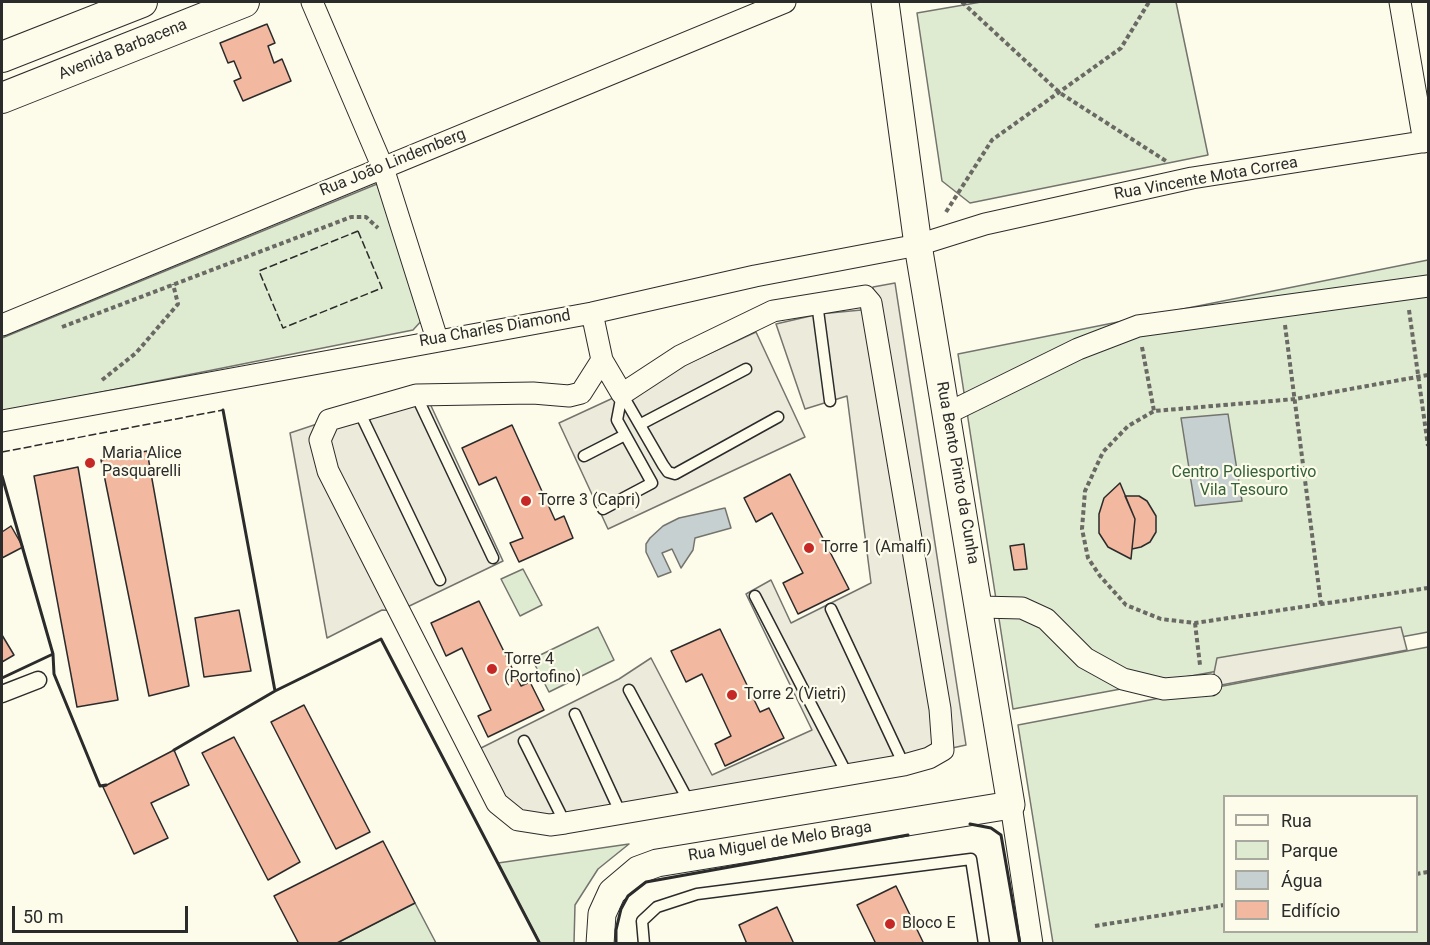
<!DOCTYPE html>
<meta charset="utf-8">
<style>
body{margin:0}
#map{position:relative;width:1430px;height:945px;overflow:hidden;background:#fdfbea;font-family:Roboto,sans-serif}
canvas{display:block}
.frame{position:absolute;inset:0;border:3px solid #2b2b2b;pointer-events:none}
.legend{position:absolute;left:1223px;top:795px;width:195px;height:138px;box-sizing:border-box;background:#fdfbea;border:2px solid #a9a89e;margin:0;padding:8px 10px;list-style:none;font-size:18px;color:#2b2b2b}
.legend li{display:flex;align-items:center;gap:12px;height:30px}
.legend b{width:30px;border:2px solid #a9a89e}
.scale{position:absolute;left:12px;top:906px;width:176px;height:27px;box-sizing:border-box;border:3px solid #2b2b2b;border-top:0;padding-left:8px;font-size:18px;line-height:21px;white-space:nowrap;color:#2b2b2b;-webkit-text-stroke:4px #fdfbea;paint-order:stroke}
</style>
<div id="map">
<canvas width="1430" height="945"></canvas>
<div class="frame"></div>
<ul class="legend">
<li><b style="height:8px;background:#fdfbea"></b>Rua</li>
<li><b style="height:16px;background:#deebd1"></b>Parque</li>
<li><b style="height:16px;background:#c7d0d0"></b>Água</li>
<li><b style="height:16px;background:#f2b8a0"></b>Edifício</li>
</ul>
<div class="scale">50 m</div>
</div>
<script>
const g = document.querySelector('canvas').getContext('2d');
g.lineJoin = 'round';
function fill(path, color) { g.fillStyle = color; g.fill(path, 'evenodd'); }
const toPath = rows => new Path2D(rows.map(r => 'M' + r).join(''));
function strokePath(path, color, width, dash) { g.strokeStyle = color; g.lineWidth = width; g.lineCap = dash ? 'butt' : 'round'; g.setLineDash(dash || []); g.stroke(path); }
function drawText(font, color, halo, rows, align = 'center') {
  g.font = font + ' Roboto,sans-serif'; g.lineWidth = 4.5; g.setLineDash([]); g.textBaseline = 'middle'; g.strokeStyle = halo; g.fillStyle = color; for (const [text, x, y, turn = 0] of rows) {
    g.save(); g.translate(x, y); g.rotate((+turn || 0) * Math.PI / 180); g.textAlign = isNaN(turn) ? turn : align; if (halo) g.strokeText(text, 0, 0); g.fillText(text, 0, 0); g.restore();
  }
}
const green = toPath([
 [981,2,1176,2,1208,155,970,203,942,181,917,13,981,2],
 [377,184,419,298,424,318,413,330,2,412,2,338,377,184],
 [1428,260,1428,632,1013,709,958,354,1428,260],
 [523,569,542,605,520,616,501,579,523,569],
 [598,627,614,660,549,692,532,659,598,627],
 [1428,647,1428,943,1053,943,1018,725,1428,647],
 [1224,796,1416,796,1416,932,1224,932,1224,796],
 [629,844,598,869,575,905,574,943,540,943,498,863,629,844],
 [415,903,436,943,335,944,415,903]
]);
fill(green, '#deebd1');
strokePath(green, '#74746e', 1.5);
const parking = toPath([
 [895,283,966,745,943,750,929,758,518,820,471,753,619,679,651,658,712,775,812,730,746,594,771,580,791,623,871,583,847,396,805,409,776,324,819,314,872,309,873,287,895,283],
 [756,332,805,437,608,529,559,423,756,332],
 [426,395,503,561,399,611,382,610,327,638,290,433,329,420,426,395],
 [1401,627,1407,650,1216,686,1214,673,1217,658,1401,627]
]);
fill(parking, '#eceadb');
strokePath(parking, '#74746e', 1.5);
const water = toPath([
 [1228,414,1242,501,1195,506,1181,418,1228,414],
 [725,508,731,528,695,538,693,550,681,568,672,549,662,553,671,572,658,577,646,552,646,544,650,538,663,526,679,518,725,508]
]);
fill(water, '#c7d0d0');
strokePath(water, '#74746e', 1.5);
const building = toPath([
 [267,24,275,43,268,46,274,63,282,59,291,81,243,101,234,81,241,78,234,61,228,63,220,43,267,24],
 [512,425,555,520,564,516,573,538,519,562,510,543,523,538,496,477,479,485,462,448,512,425],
 [147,451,189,686,149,696,101,460,147,451],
 [78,467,118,700,77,707,34,476,78,467],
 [790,474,849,589,798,614,783,583,803,573,772,513,756,522,744,498,790,474],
 [1120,483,1135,519,1131,559,1108,547,1099,533,1099,514,1104,498,1120,483],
 [1125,496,1139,496,1147,501,1156,516,1156,532,1150,542,1141,547,1132,549,1135,519,1125,496],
 [11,526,23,547,2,558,2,532,11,526],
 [1024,544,1027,569,1014,570,1010,546,1024,544],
 [479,601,521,686,530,682,544,710,488,737,478,716,491,710,462,648,446,656,431,623,479,601],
 [239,610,251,671,204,677,195,618,239,610],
 [720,629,760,712,769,708,784,738,725,766,715,744,731,736,702,674,686,682,671,651,720,629],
 [2,635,14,655,2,662,2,635],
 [304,705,370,832,336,849,271,722,304,705],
 [234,737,300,862,268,880,202,753,234,737],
 [174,750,189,785,151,803,168,838,134,854,103,787,174,750],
 [383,841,415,903,335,944,299,944,274,896,383,841],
 [896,886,924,944,876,944,857,905,896,886],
 [777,907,794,944,747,944,739,925,777,907]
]);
fill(building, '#f2b8a0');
strokePath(building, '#2b2b2b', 1.5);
const service = toPath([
 [817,303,830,401],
 [622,394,663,465,668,472,675,474,778,417],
 [416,395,493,558],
 [359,411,440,580],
 [641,424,746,369],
 [584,456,625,435],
 [603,509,652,483,617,420,622,394],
 [755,596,847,774],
 [831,609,904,765],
 [629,690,689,802],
 [575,714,621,814],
 [524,741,565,823],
 [644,944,642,921,657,907,697,894,971,859,984,944]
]);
const pedestrian = toPath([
 [2,694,38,680]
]);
const minor = toPath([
 [312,2,383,168,437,339],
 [1400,2,1424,142],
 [592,313,602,360,622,394,680,356,773,311,865,296,871,303,940,709,943,750,929,758,904,765,565,823,550,825,518,820,497,803,328,471,320,440,329,420,416,395,533,393,569,396,581,393,602,360],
 [2,325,785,2],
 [946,414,1078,349,1138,326,1428,286],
 [2,421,592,313,755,276,918,245,985,224,1192,178,1428,141],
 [980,607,1022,608,1046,619,1085,658,1123,679,1164,689,1211,685],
 [1011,805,1032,944]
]);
const tertiary = toPath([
 [600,944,602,914,612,892,638,870,657,863,1011,805,918,245,885,2]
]);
const secondary = toPath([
 [2,57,142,2],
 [2,98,244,2]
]);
strokePath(service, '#2b2b2b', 13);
strokePath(pedestrian, '#2b2b2b', 19);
strokePath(minor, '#2b2b2b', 23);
strokePath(tertiary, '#2b2b2b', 29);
strokePath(secondary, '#2b2b2b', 32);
strokePath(toPath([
 [962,2,1060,93,1166,161],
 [946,212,992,140,1121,48,1149,2],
 [1409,310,1428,446],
 [1285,325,1321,604],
 [62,327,351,217,366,217,378,228],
 [1142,347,1154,411],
 [1428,375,1295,399,1154,411,1128,426,1103,452,1085,491,1082,529,1088,558,1100,576,1126,605,1161,619,1195,623,1428,588],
 [102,380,136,353,178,304,173,284],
 [1195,623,1200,665],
 [1416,874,1428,872],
 [1095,926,1224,905]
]), '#6a6964', 4, [4.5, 3]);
strokePath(service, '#fdfbea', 10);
strokePath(pedestrian, '#fdfbea', 16);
strokePath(minor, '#fdfbea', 21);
strokePath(tertiary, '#fdfbea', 27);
strokePath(secondary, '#fdfbea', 30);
strokePath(toPath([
 [358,231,382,288,283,328,259,271,358,231],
 [2,452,223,410]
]), '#2b2b2b', 1.5, [8, 3]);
strokePath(toPath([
 [223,410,275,691],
 [2,476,53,654,2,678],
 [53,654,54,674,100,786,106,785],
 [174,750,275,691,381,639,540,944],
 [970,824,991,828,1001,835,1020,944],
 [616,944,616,930,621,909,628,896,646,882,908,835]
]), '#2b2b2b', 3);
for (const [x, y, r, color] of [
 [90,463,6,"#c62828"],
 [526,501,6,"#c62828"],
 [809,548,6,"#c62828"],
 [492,669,6,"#c62828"],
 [732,695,6,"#c62828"],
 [890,924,6,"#c62828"]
]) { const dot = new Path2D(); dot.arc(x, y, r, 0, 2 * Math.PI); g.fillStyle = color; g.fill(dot); strokePath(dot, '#fdfbea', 2); }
drawText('16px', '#2b2b2b', '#fdfbea', [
 ["Avenida Barbacena",123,50,-22],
 ["Rua João Lindemberg",393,163,-22],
 ["Rua Vincente Mota Correa",1206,179,-10],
 ["Rua Charles Diamond",495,329,-10],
 ["Rua Bento Pinto da Cunha",957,473,80],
 ["Rua Miguel de Melo Braga",780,842,-9]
]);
drawText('16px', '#2b2b2b', '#fdfbea', [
 ["Maria Alice",102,454],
 ["Pasquarelli",102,472],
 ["Torre 3 (Capri)",538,501],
 ["Torre 1 (Amalfi)",821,548],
 ["Torre 4",504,660],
 ["(Portofino)",504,678],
 ["Torre 2 (Vietri)",744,695],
 ["Bloco E",902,924]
], 'left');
drawText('16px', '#34623c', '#fdfbea', [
 ["Centro Poliesportivo",1244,473],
 ["Vila Tesouro",1244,491]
]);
</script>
